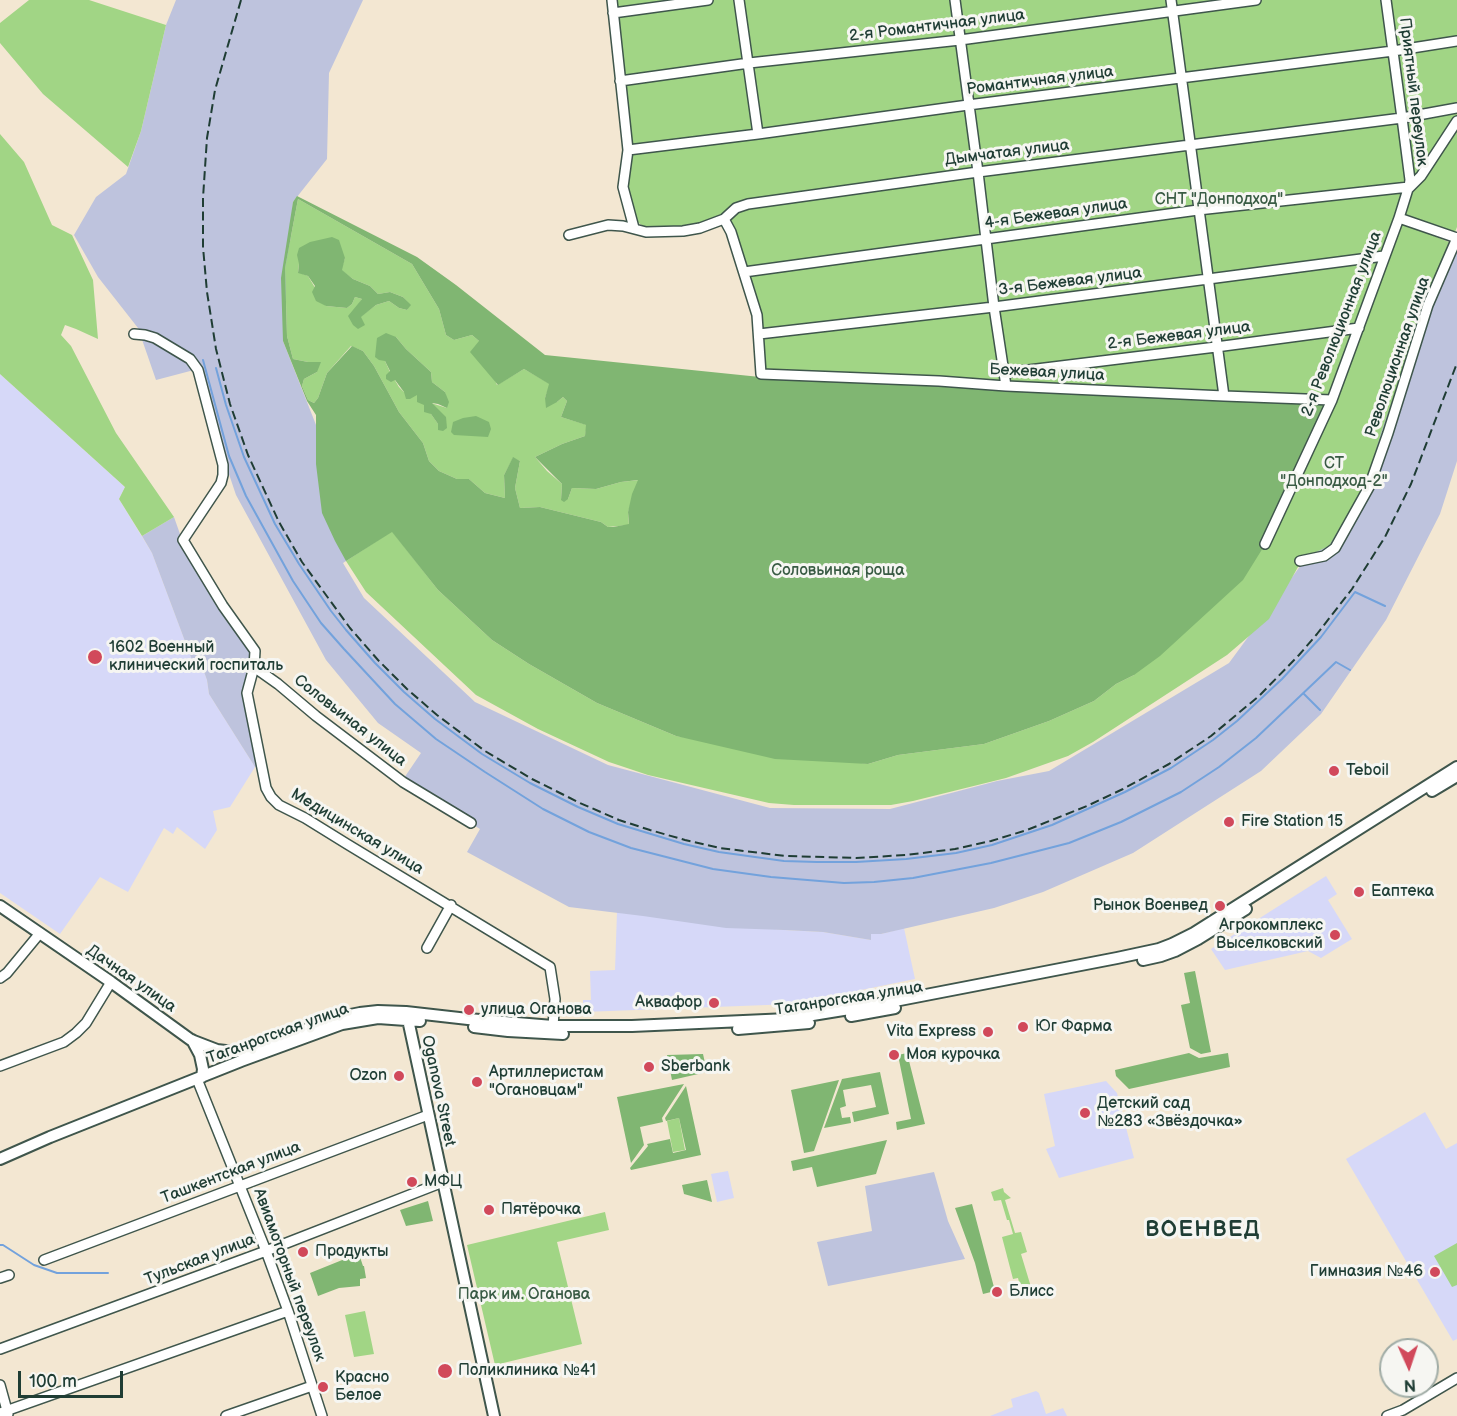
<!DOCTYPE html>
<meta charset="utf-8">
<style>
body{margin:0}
#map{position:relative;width:1457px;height:1416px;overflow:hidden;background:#f3e7d2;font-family:"Balsamiq Sans",sans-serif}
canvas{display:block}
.north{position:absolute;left:1379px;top:1338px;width:60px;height:60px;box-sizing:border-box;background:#f6f6f2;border:2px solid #a0aca6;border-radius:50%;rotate:177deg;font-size:16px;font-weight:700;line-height:24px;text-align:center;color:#1f3d34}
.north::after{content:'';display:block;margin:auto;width:21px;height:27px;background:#d1495b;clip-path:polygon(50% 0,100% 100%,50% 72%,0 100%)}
.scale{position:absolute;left:18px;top:1371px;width:105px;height:27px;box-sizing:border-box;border:3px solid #1f3d34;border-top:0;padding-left:8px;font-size:18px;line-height:21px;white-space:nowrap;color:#1f3d34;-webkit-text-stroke:4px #f6f6f2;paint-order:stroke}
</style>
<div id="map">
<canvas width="1457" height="1416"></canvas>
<div class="north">N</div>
<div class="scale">100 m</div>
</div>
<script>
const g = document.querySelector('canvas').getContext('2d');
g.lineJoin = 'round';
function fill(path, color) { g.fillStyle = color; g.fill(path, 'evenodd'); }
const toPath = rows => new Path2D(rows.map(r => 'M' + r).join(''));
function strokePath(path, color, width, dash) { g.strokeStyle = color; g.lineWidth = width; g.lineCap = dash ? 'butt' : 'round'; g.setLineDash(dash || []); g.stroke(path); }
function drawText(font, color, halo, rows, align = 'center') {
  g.font = font + ' "Balsamiq Sans",sans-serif'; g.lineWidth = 6; g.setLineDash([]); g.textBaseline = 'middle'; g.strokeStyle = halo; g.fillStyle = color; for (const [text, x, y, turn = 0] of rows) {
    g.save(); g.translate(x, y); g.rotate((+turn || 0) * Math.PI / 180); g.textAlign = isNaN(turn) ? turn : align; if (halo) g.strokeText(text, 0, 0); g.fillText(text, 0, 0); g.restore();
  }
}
fill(toPath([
 [0,374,125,487,119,499,152,553,192,660,203,669,207,680,209,694,255,767,230,807,213,811,217,830,205,849,177,827,173,834,164,828,128,892,100,877,60,934,0,893],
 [1326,876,1337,894,1328,900,1352,939,1321,958,1308,951,1225,970,1211,949],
 [617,912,784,930,823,932,871,940,871,934,881,934,904,928,915,979,793,1004,583,1012,583,1000,591,1000,590,971,615,970],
 [1106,1081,1117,1093,1134,1158,1059,1178,1046,1149,1055,1146,1044,1094],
 [1425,1112,1446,1149,1457,1143,1457,1339,1453,1341,1346,1159],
 [728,1171,734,1198,717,1202,711,1174],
 [1036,1391,1039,1393,1046,1414,1063,1408,1067,1416,990,1416,1013,1407,1011,1399]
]), '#d6d8f8');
fill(toPath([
 [176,0,363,0,329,73,327,159,293,202,283,341,318,430,389,533,343,563,364,598,475,702,608,765,770,808,890,809,997,781,1049,771,1229,663,1340,512,1457,234,1457,461,1440,514,1386,620,1321,714,1261,771,1133,853,1043,892,994,908,881,934,871,934,871,940,823,932,784,930,726,928,643,916,569,907,467,852,480,829,402,781,421,753,378,723,326,660,236,495,194,370,156,380,138,328,98,277,74,235,96,197,126,174,141,131,166,25],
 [174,517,180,534,212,594,248,646,252,658,244,687,260,764,255,767,209,694,207,680,203,669,192,660,152,553,142,536],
 [934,1172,948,1221,965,1259,828,1286,817,1242,872,1231,865,1186]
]), '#bec3dd');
fill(toPath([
 [29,0,89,0,166,25,141,131,128,167,43,94,0,43,0,23],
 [614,0,1457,0,1457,227,1455,232,1418,221,1416,229,1449,242,1383,427,1365,486,1329,546,1303,558,1269,619,1227,655,1093,742,1068,756,1006,778,913,801,891,805,794,805,769,803,648,775,609,762,538,729,476,695,366,592,346,561,392,531,438,590,492,640,529,664,597,703,676,736,868,764,898,755,984,744,1049,721,1094,701,1116,684,1134,675,760,377,755,290,734,229,722,217,700,226,664,229,645,227,637,222,626,189],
 [0,134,24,162,52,225,72,235,93,280,98,339,76,329,65,325,61,335,71,346,116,433,174,517,142,536,119,499,125,487,0,374],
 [298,199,412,264,439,309,446,335,454,340,472,335,479,341,497,385,524,369,550,384,545,398,557,402,563,397,567,401,561,417,587,425,585,436,562,444,535,457,547,471,562,484,561,499,568,499,572,488,596,489,621,482,639,480,628,512,629,525,608,527,601,522,540,507,520,508,515,488,520,461,513,458,504,475,505,498,485,493,469,479,457,479,439,471,429,461,423,443,399,412,374,366,363,351,351,346,327,373,318,398,314,403,308,400,302,386,304,379,317,372,308,362,293,359,287,336,285,268],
 [345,258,341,270,353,279,370,286,378,294,390,292,403,297,410,305,407,310,399,308,389,301,376,305,360,317,358,306,362,299,355,297,352,304,347,308,326,306,308,276,298,272,299,264],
 [396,337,406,349,431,372,432,382,445,392,447,408,431,403,443,431,417,394,404,392,399,387,390,372,385,361],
 [679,1118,685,1150,673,1152,667,1121],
 [1003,1188,1004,1192,1011,1198,1005,1200,1015,1233,1021,1232,1027,1252,1021,1254,1031,1287,1021,1290,1018,1278,1013,1279,1002,1237,1013,1234,1009,1220,1007,1220,1001,1200,994,1201,991,1192],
 [605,1212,609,1230,557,1242,582,1344,495,1365,467,1245],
 [1457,1243,1457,1285,1452,1287,1434,1256],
 [365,1311,374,1354,354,1357,345,1315]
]), '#a1d585');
fill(toPath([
 [297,196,417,257,456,285,545,355,760,377,1328,405,1266,543,1243,580,1160,656,1134,675,1116,684,1094,701,1049,721,984,744,898,755,868,764,775,759,676,736,597,703,529,664,492,640,438,590,392,532,346,561,335,541,322,513,316,464,316,415,307,401,283,341,281,278,293,202],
 [298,199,412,264,439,309,446,335,454,340,472,335,479,341,470,352,498,385,524,369,549,384,545,398,546,408,557,402,563,397,567,401,561,417,586,425,585,436,562,444,535,457,562,484,561,500,564,502,568,499,572,488,596,489,621,482,638,480,632,494,628,512,629,524,613,527,608,527,601,522,540,507,520,508,515,488,520,461,513,457,504,475,505,498,485,493,469,479,457,479,439,471,429,461,423,443,399,412,374,366,363,351,352,346,327,373,318,398,314,403,308,400,302,386,304,379,317,372,321,362,308,362,293,359,287,336,285,268],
 [332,237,339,240,345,258,342,270,353,279,370,286,378,294,390,292,403,297,411,305,407,310,399,308,389,301,376,305,361,317,365,325,358,329,353,325,348,316,362,299,355,297,352,304,347,308,326,306,316,301,312,292,315,286,308,276,298,273,299,264,297,255,299,248,310,242],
 [386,333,396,337,406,349,431,372,432,382,445,392,449,402,447,408,438,404,432,403,446,417,447,428,443,431,438,430,438,424,431,414,424,412,424,405,417,402,417,395,410,399,406,399,404,392,395,380,391,382,386,379,386,375,390,371,385,361,379,360,375,357,377,338],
 [476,416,489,422,491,429,488,437,454,435,451,432,453,422,463,418],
 [1195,971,1211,1052,1201,1054,1190,1048,1181,1005,1190,1003,1184,973],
 [907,1053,925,1124,897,1130,896,1122,911,1119,898,1055],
 [1189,1053,1199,1058,1228,1053,1230,1067,1129,1089,1116,1076,1115,1070],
 [703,1054,707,1072,672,1080,667,1055],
 [880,1072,889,1114,854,1122,852,1112,876,1107,871,1085,843,1090,846,1106,840,1108,842,1118,850,1117,851,1123,824,1128,842,1079],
 [839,1080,814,1151,804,1153,791,1090],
 [684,1084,662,1118,663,1122,640,1127,644,1145,631,1163,617,1097],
 [686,1086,701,1155,631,1170,630,1168,648,1146,647,1144,670,1139,673,1153,686,1150,679,1118,666,1121,665,1118],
 [887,1140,876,1174,817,1187,812,1167,793,1171,791,1161],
 [707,1180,712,1202,684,1194,682,1185],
 [428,1201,433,1221,406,1226,400,1210],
 [972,1204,995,1291,983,1294,975,1263,955,1208],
 [367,1250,369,1253,360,1257,363,1266,364,1266,366,1278,360,1279,360,1286,339,1288,318,1296,310,1273]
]), '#80b672');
strokePath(toPath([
 [203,360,229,456,246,496,293,581,321,623,344,649,395,704,436,739,485,772,543,809,589,832,631,848,713,869,771,877,844,883,874,882,913,878,991,863,1069,843,1121,822,1181,792,1219,767,1256,738,1336,662,1350,670],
 [216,368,226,405,244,457,275,524,299,564,331,611,346,630,375,663,404,692,435,719,482,754,530,783,578,807,618,824,684,844,719,852,784,861,817,862,856,862,906,859,956,853,992,845,1052,825,1125,792,1171,768,1213,740,1237,721,1282,679,1321,637,1355,592,1385,606],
 [1304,694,1320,710],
 [0,1245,3,1245,34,1265,57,1273,108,1273]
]), '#73a2dc', 2);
const minor = toPath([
 [612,0,628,150,623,187,634,228],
 [739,0,758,134],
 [955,0,978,172,994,307,1006,386],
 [1171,0,1224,396],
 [613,13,708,0],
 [620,81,749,63,960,40,1256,0],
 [628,150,758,134,968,105,1393,51,1457,41],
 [1399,218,1457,238],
 [724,219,731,232,757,315,761,374,939,381,1006,386,1224,396,1332,400],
 [569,235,608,225,623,226,646,232,683,231,700,228,724,219,736,208,748,204,978,172,1402,118,1457,108],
 [744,272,1198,210,1409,187,1410,180,1402,118,1386,0],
 [134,334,145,335,155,338,190,359,198,370,223,465,223,475,221,483,183,540,223,606,255,651,254,667,278,684,316,716,403,782,471,823],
 [759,334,994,307,1384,256],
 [1004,373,1216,347,1359,328],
 [1265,544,1332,400,1399,218,1408,189,1421,176,1457,121],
 [1300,561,1324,556,1335,548,1369,487,1388,433,1428,305,1457,238],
 [254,667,247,693,266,788,271,797,279,805,305,818,347,844,550,967,555,999,553,1026],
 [427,948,451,905],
 [0,978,7,973,40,933],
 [0,1066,64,1042,76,1033,86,1023,111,982],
 [197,1079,266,1251,288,1311,322,1416],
 [44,1260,428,1115],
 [0,1278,9,1275],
 [0,1349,266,1251,443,1182],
 [0,1385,8,1414],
 [0,1413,288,1311],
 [226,1416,312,1386],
 [1387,1416,1403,1410,1457,1378]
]);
const major = toPath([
 [1432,791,1457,776],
 [0,906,111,982,191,1040,217,1050,234,1052,254,1048,340,1017,360,1013,378,1011,406,1012,468,1019,553,1026,632,1026,788,1019,874,1005,1117,958,1159,949,1172,944,1194,933,1232,909,1457,767],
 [1143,960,1161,956,1175,951,1198,939,1246,909],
 [407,1015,494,1416],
 [851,1016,895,1008],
 [474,1027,508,1031,563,1034],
 [738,1029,809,1023],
 [192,1040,200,1055,203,1069,202,1077],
 [0,1159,50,1137,241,1061,342,1024,378,1018,420,1021]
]);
strokePath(minor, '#3f564c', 12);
strokePath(major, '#3f564c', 14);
strokePath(minor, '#fff', 9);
strokePath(major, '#fff', 10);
strokePath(toPath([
 [241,0,215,90,207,138,203,198,203,247,207,292,216,349,230,404,248,455,279,522,302,562,350,628,378,660,407,689,437,715,485,751,532,779,580,803,619,820,650,830,685,840,720,848,785,856,856,858,906,855,955,849,991,841,1027,830,1087,806,1123,789,1169,764,1211,736,1259,696,1299,655,1317,634,1352,589,1385,537,1411,484,1457,363]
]), '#1f3d34', 2, [9, 4.5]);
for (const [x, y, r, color] of [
 [95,657,8,"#d1495b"],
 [1334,771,6,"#d1495b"],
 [1229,822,6,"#d1495b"],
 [1359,892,6,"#d1495b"],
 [1220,906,6,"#d1495b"],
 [1335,935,6,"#d1495b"],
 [714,1003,6,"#d1495b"],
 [469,1010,6,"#d1495b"],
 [1023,1027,6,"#d1495b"],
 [988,1032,6,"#d1495b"],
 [894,1055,6,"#d1495b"],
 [649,1067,6,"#d1495b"],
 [399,1076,6,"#d1495b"],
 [477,1082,6,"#d1495b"],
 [1085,1113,6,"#d1495b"],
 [412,1182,6,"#d1495b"],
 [489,1210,6,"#d1495b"],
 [303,1252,6,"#d1495b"],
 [1435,1272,6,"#d1495b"],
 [997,1292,6,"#d1495b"],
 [445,1371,8,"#d1495b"],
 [323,1387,6,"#d1495b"]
]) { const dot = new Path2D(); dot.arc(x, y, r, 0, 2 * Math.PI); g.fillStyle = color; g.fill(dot); strokePath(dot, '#f6f6f2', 2); }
drawText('16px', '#1f3d34', '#f6f6f2', [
 ["2-я Романтичная улица",937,26,-7],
 ["Романтичная улица",1040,81,-7],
 ["Приятный переулок",1413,92,83],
 ["Дымчатая улица",1007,153,-7],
 ["4-я Бежевая улица",1056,214,-8],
 ["3-я Бежевая улица",1070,282,-7],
 ["2-я Революционная улица",1342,324,-69],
 ["2-я Бежевая улица",1179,336,-7],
 ["Революционная улица",1398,357,-71],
 ["Бежевая улица",1047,373,3],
 ["Соловьиная улица",350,721,38],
 ["Медицинская улица",357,832,31],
 ["Дачная улица",131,979,35],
 ["Таганрогская улица",849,999,-9],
 ["Таганрогская улица",278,1034,-20],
 ["Oganova Street",438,1091,78],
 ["Ташкентская улица",231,1173,-21],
 ["Тульская улица",200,1260,-21],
 ["Авиамоторный переулок",289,1275,70]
]);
drawText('16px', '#395b44', '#f6f6f2', [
 ["СНТ \"Донподход\"",1219,200],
 ["СТ",1334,464],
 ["\"Донподход-2\"",1334,482],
 ["Соловьиная роща",838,571],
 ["Парк им. Оганова",524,1295]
]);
drawText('16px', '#1f3d34', '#f6f6f2', [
 ["1602 Военный",109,648],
 ["клинический госпиталь",109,666],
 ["Teboil",1346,771],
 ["Fire Station 15",1241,822],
 ["Еаптека",1371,892],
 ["Рынок Военвед",1208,906,"right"],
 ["Агрокомплекс",1323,926,"right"],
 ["Выселковский",1323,944,"right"],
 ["Аквафор",702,1003,"right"],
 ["улица Оганова",481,1010],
 ["Юг Фарма",1035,1027],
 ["Vita Express",976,1032,"right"],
 ["Моя курочка",906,1055],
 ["Sberbank",661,1067],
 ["Артиллеристам",489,1073],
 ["\"Огановцам\"",489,1091],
 ["Ozon",387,1076,"right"],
 ["Детский сад",1097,1104],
 ["№283 «Звёздочка»",1097,1122],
 ["МФЦ",424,1182],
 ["Пятёрочка",501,1210],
 ["Продукты",315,1252],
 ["Гимназия №46",1423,1272,"right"],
 ["Блисс",1009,1292],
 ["Поликлиника №41",458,1371],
 ["Красно",335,1378],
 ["Белое",335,1396]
], 'left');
g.letterSpacing = '1.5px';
drawText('bold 22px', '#1f3d34', '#f6f6f2', [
 ["ВОЕНВЕД",1203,1230]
]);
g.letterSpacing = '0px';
</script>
